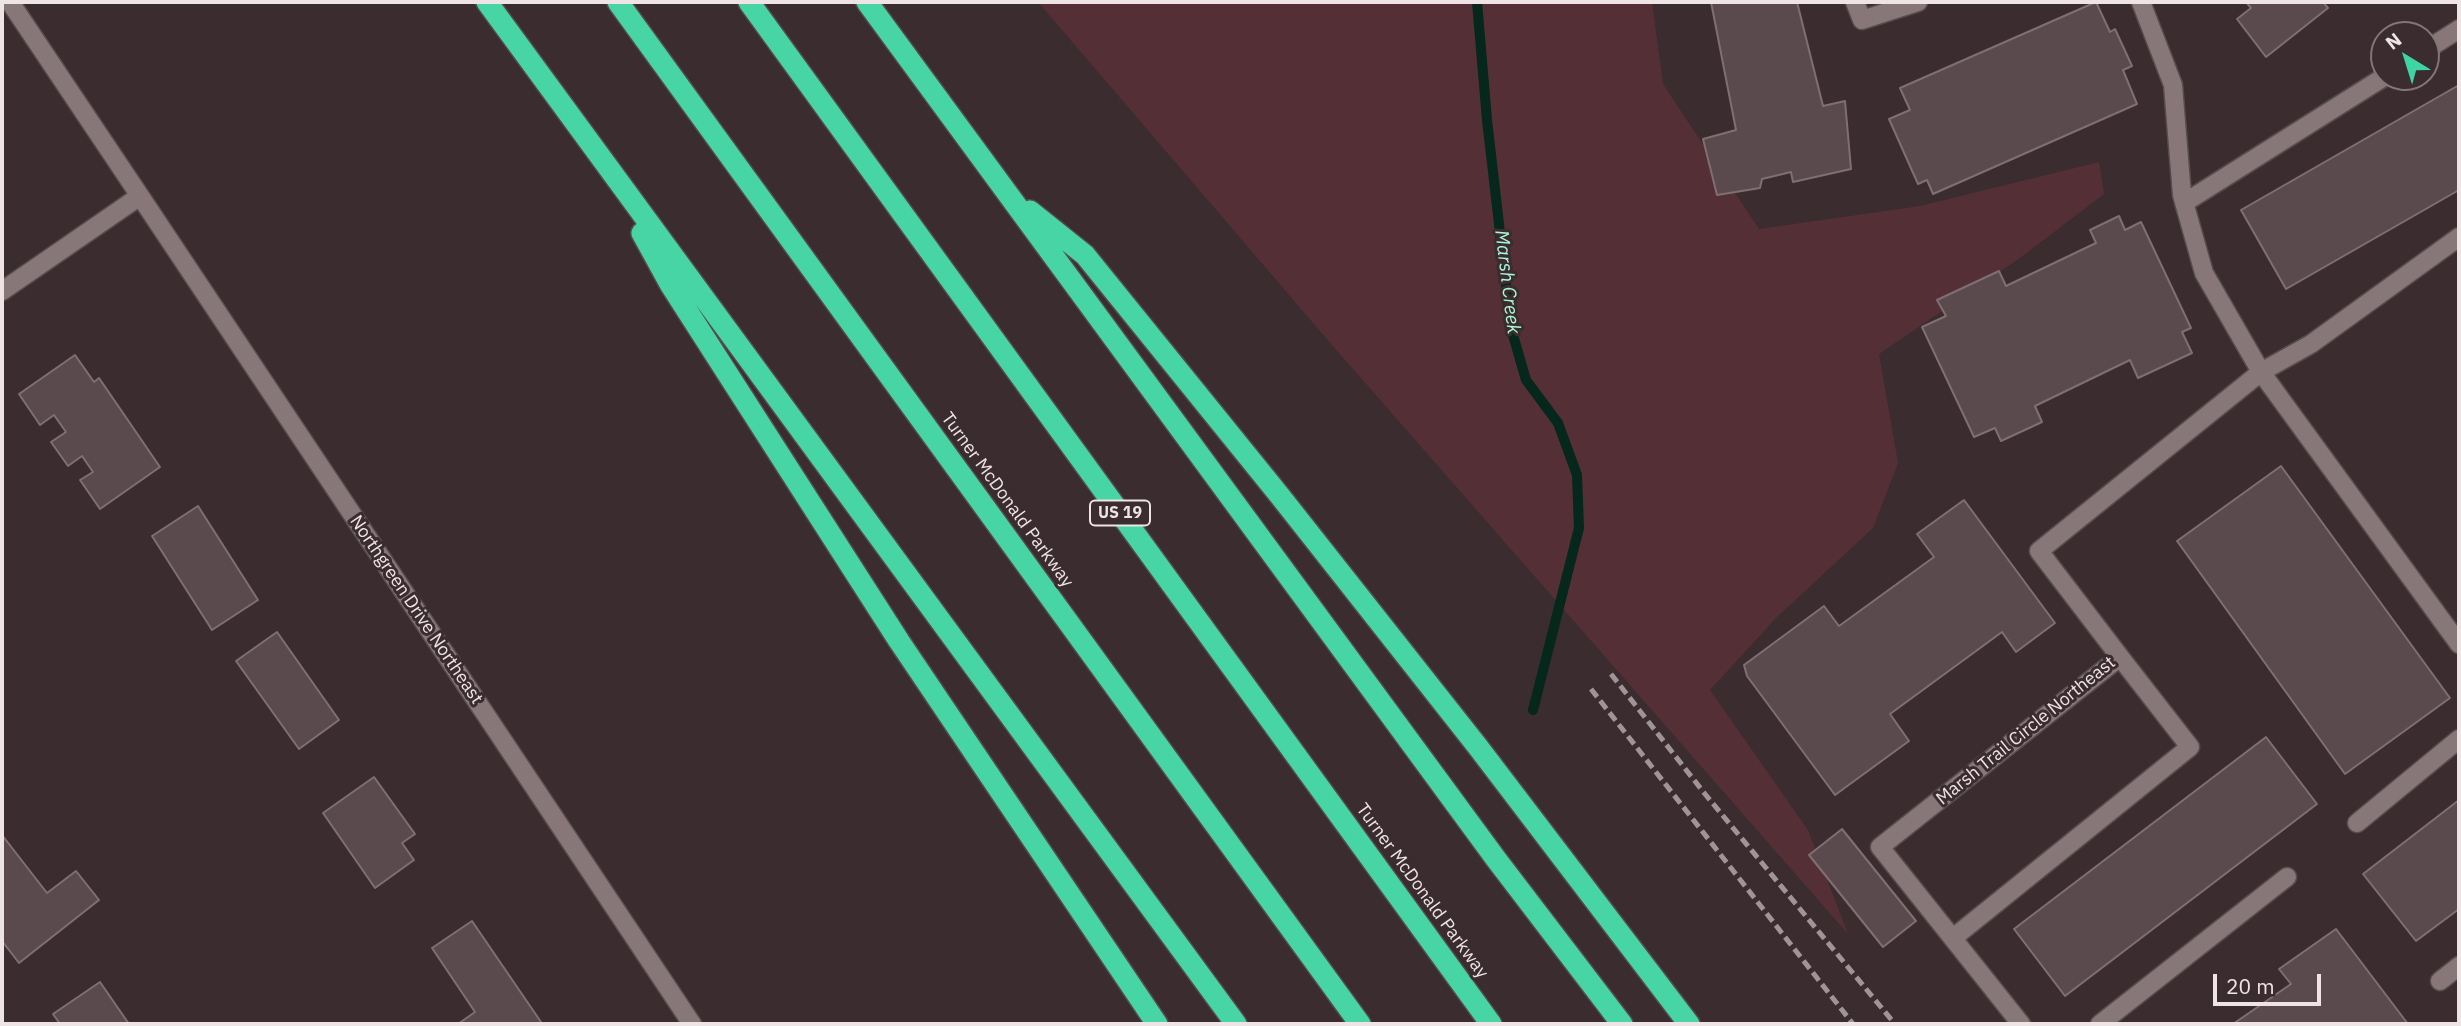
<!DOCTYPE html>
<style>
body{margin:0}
#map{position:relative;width:2461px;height:1026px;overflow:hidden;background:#3a2c2f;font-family:"IBM Plex Sans",sans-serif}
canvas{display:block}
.frame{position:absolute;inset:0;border:4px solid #eee4e6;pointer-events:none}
.north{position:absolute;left:2370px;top:21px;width:70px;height:70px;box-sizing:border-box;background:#3a2c2f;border:2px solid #827678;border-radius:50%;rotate:322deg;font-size:19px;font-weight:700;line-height:28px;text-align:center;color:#eee4e6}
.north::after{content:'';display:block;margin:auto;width:24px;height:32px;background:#3ed4a3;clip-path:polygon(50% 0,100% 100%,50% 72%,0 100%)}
.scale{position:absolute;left:2213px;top:974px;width:108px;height:32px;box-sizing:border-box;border:4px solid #eee4e6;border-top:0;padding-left:9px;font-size:21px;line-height:24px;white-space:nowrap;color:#eee4e6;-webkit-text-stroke:5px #3a2c2f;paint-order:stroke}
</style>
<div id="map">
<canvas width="2461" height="1026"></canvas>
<div class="frame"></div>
<div class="north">N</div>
<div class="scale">20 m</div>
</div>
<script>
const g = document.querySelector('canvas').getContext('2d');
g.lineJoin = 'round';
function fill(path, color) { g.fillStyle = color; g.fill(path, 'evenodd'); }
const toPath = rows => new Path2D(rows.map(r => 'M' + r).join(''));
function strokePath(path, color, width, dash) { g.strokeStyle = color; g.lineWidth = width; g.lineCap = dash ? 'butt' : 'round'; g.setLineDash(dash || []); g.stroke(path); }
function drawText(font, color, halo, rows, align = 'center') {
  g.font = font + ' "IBM Plex Sans",sans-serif'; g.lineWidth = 6; g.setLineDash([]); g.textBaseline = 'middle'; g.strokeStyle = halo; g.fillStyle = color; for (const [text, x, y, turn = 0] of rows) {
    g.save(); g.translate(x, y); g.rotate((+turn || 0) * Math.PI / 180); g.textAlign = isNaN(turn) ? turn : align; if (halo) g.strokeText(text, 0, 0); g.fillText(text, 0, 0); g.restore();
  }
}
fill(toPath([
 [1038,2,1652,2,1663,84,1759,229,1920,206,2099,162,2104,194,2020,258,1879,354,1898,463,1873,528,1776,618,1710,690,1808,830,1848,934,1325,337]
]), '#552f36');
strokePath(toPath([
 [1477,2,1487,120,1511,328,1526,380,1558,423,1577,475,1579,528,1533,710]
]), '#05271c', 10);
const building = toPath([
 [1711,2,1797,2,1823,106,1845,101,1851,169,1793,182,1791,172,1762,179,1760,188,1717,195,1703,139,1736,130,1711,2],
 [2096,2,2110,32,2115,29,2132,66,2123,70,2137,104,1933,194,1927,180,1918,184,1889,119,1910,110,1900,88,2096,2],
 [2246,2,2323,2,2328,8,2266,57,2237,19,2251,8,2246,2],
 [2459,85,2459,190,2286,289,2241,210,2459,85],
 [2119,216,2125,230,2141,222,2191,328,2182,332,2192,353,2138,378,2130,360,2035,406,2042,422,2001,441,1995,428,1974,437,1922,327,1946,316,1937,300,1999,271,2006,286,2096,243,2090,230,2119,216],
 [75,355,94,382,99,378,160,467,100,509,80,480,93,472,82,456,68,466,51,442,66,432,54,415,40,425,19,394,75,355],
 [2281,466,2450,698,2345,774,2177,541,2281,466],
 [1964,500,2055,623,2016,652,2002,632,1890,714,1909,741,1835,795,1747,676,1744,665,1824,606,1839,626,1934,557,1917,534,1964,500],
 [198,506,258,600,212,630,152,536,198,506],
 [277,632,339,720,299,749,236,661,277,632],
 [2266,737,2317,804,2065,996,2014,929,2266,737],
 [374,777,415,834,402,843,414,860,375,888,323,813,374,777],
 [2459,800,2459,909,2416,941,2363,874,2459,800],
 [1842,829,1916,921,1883,947,1809,855,1842,829],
 [2,835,47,893,76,871,99,900,19,963,2,941,2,835],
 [472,921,541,1022,538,1024,458,1024,475,1012,432,948,472,921],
 [2336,929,2408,1024,2233,1024,2291,984,2279,969,2336,929],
 [100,982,129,1024,60,1024,53,1014,100,982]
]);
fill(building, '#5a4a4d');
strokePath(building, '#806f72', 2);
const minor = toPath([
 [10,2,140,196],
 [1855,2,1862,20,1918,2],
 [2141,2,2173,85,2182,195,2204,273,2261,372,2459,644],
 [2426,50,2459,29],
 [2184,203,2384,77],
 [2,291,140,196,692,1024],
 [2357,823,2459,739],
 [1953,938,2190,747,2120,657],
 [2440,981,2459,966],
 [2021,1024,1880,847,2120,657,2039,551,2261,372,2311,344,2459,237],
 [2100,1024,2287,877]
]);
const highway = toPath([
 [487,2,1236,1024],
 [618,2,1360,1024],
 [749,2,1491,1024],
 [867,2,1496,859,1622,1024],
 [1030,211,1085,255,1280,496,1478,747,1689,1024],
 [642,233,670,284,899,641,1157,1024]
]);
strokePath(minor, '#564b4d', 21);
strokePath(highway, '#564b4d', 24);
strokePath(minor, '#877779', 18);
strokePath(highway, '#48d5a5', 21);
strokePath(toPath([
 [1611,674,1705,794,1895,1024],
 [1591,689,1853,1024]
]), '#a09496', 5, [10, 5]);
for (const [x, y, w] of [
 [1120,513,60]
]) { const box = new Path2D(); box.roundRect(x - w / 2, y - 12.5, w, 25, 5); g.fillStyle = '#3a2c2f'; g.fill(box); strokePath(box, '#eee4e6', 2); }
drawText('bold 16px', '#eee4e6', null, [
 ["US 19",1120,513]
]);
drawText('18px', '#eee4e6', '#3a2c2f', [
 ["Turner McDonald Parkway",1007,500,54],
 ["Northgreen Drive Northeast",416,610,56],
 ["Marsh Trail Circle Northeast",2026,731,-39],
 ["Turner McDonald Parkway",1422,891,54]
]);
drawText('italic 19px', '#abf7d7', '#3a2c2f', [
 ["Marsh Creek",1507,282,83]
]);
</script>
